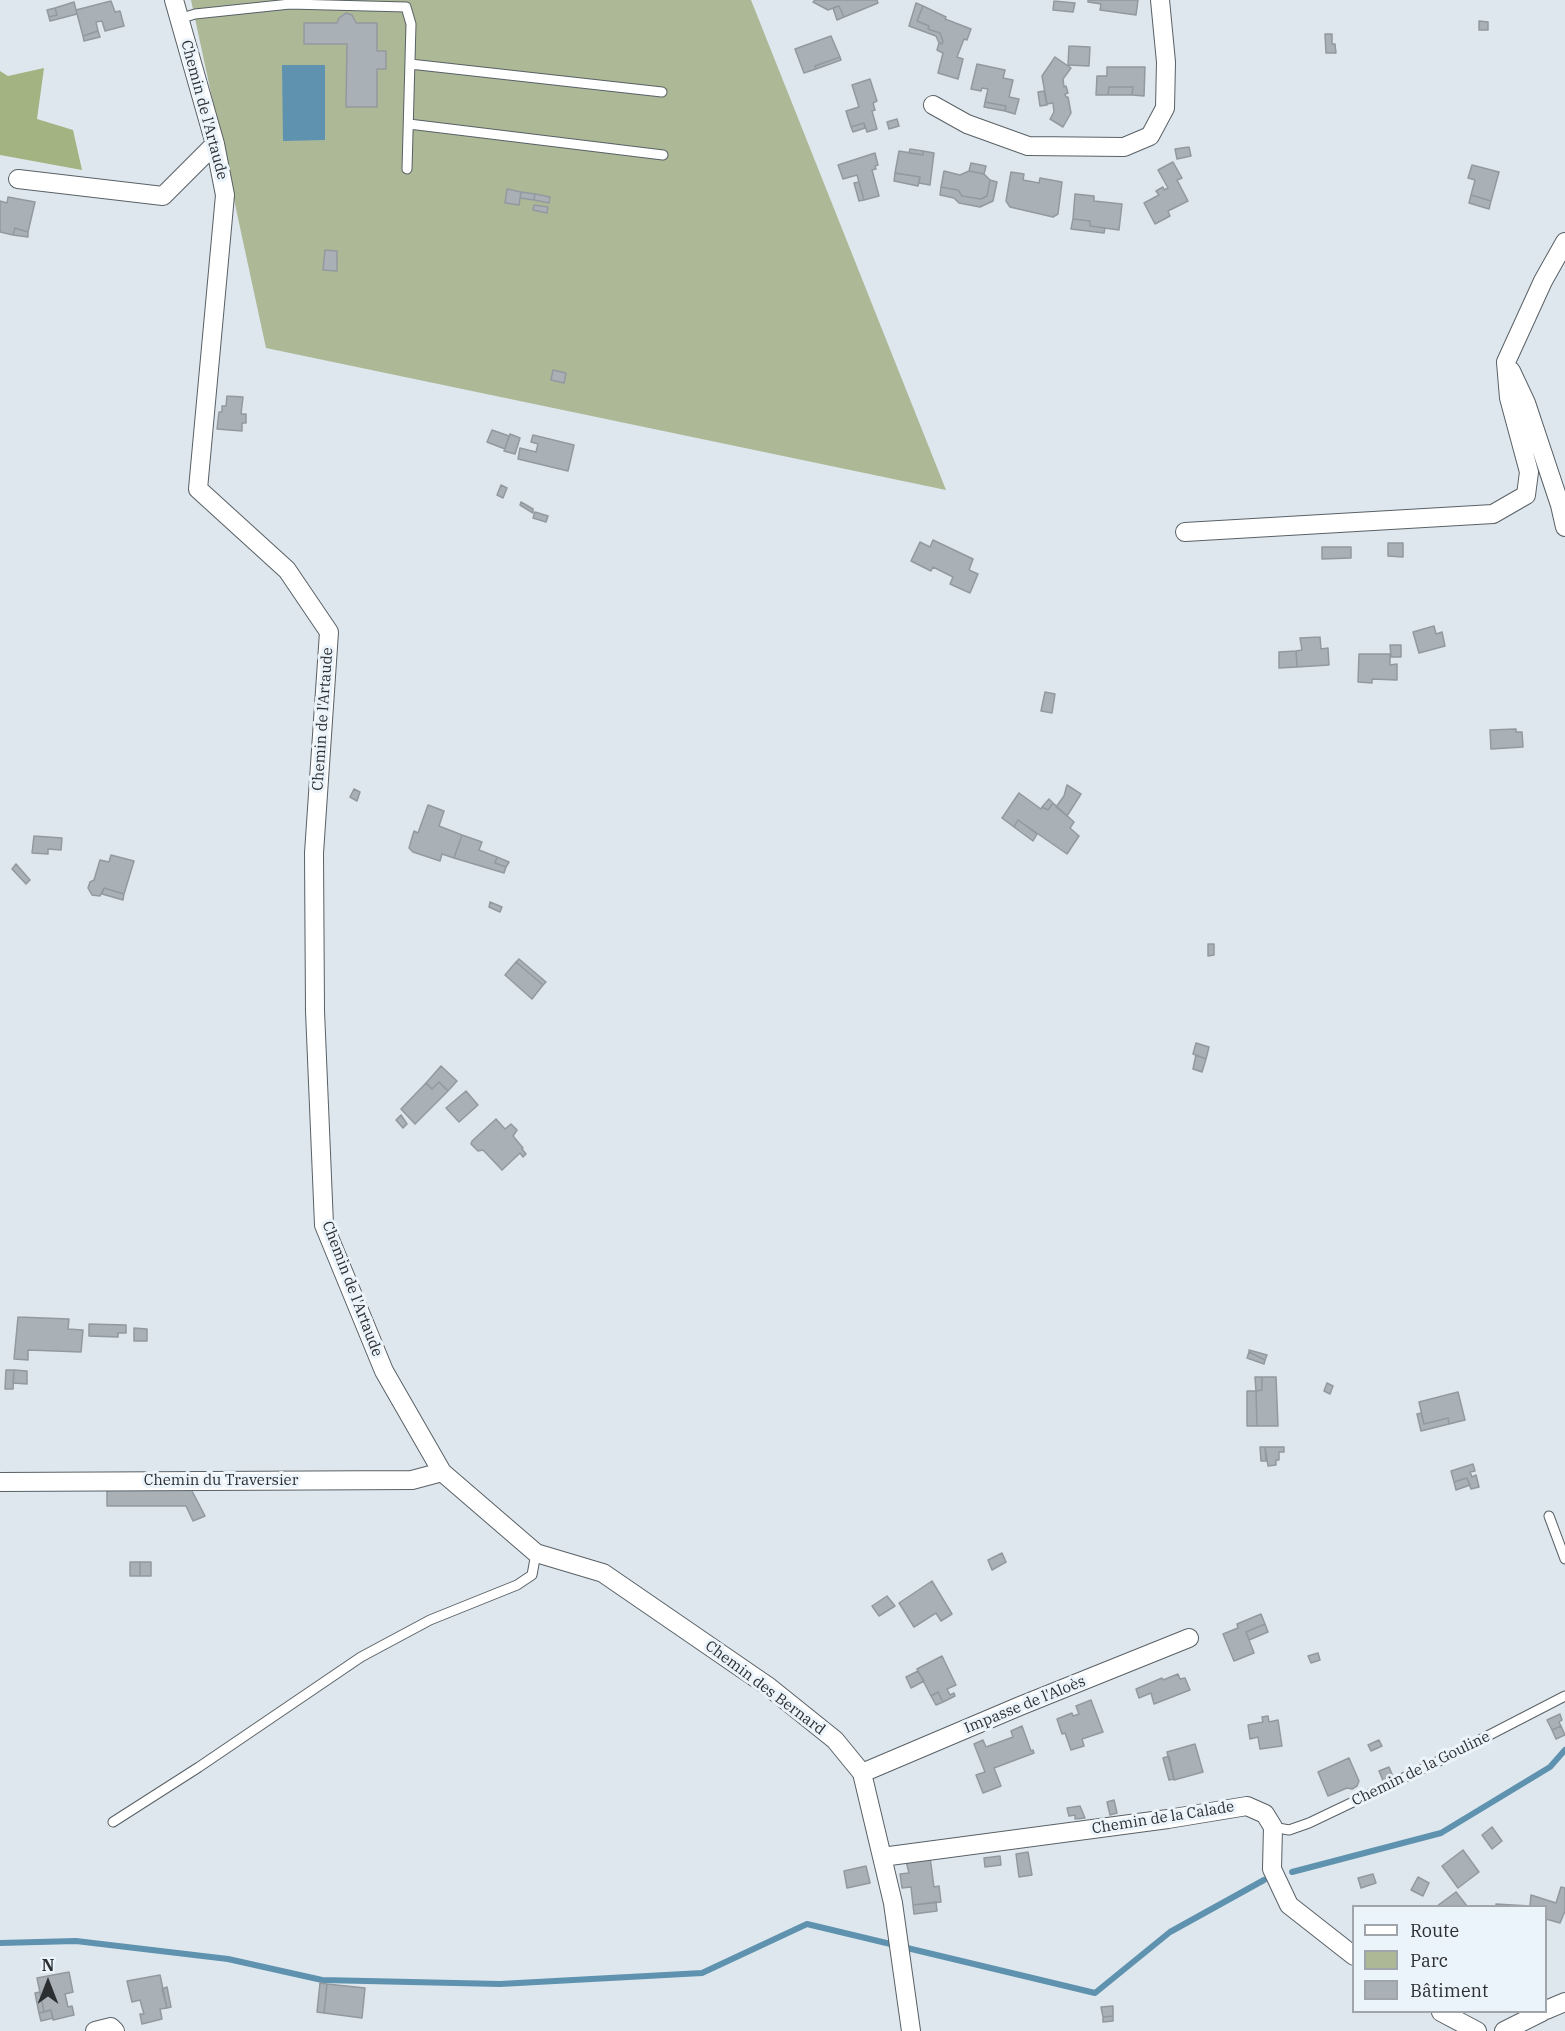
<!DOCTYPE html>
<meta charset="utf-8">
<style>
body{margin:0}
#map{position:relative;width:1565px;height:2031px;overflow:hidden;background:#dee7ed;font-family:"IBM Plex Serif",serif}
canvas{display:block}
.legend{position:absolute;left:1352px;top:1905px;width:195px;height:108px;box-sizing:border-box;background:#ecf4fb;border:2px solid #9fa5ab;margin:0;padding:8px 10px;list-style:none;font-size:18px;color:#2c2f32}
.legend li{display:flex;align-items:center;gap:12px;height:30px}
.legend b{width:30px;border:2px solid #9fa5ab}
.north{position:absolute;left:18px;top:1953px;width:60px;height:60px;-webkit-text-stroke:4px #ecf4fb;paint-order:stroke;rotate:0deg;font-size:16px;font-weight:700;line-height:24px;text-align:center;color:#2c2f32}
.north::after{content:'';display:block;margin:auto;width:21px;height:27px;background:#2c2f32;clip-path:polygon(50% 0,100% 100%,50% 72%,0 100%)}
</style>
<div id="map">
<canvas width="1565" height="2031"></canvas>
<ul class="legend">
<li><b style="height:8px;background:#fff"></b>Route</li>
<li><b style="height:16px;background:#acb896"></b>Parc</li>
<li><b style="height:16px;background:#a9b1b7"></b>Bâtiment</li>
</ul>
<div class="north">N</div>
</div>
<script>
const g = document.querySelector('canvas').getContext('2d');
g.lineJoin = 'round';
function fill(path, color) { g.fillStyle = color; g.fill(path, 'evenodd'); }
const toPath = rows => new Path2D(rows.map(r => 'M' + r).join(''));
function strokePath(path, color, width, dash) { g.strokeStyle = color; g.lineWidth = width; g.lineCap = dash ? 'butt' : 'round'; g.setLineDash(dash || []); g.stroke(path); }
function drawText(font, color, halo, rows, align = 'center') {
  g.font = font + ' "IBM Plex Serif",serif'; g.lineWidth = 6; g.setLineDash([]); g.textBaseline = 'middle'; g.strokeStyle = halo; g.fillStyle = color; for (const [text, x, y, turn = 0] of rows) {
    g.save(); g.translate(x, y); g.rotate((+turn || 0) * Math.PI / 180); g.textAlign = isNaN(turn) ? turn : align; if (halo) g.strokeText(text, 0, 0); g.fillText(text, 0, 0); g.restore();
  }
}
fill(toPath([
 [191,0,751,0,946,490,266,348]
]), '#acb896');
fill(toPath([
 [44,68,37,119,73,130,82,170,0,155,0,71,8,76]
]), '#a3b482');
fill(toPath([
 [282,65,325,65,325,140,283,141]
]), '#5e92af');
strokePath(toPath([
 [1292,1872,1441,1833,1550,1767,1565,1750],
 [0,1943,76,1941,228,1959,322,1980,500,1984,702,1973,807,1924,1095,1993,1170,1932,1264,1880]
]), '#5e92af', 6);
const building = toPath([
 [815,0,877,0,878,3,844,17,839,6,828,10,813,2,815,0],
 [1088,0,1138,0,1136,15,1100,10,1101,4,1088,2,1088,0],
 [111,1,115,12,120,11,124,26,105,31,102,21,96,22,98,31,83,36,76,10,111,1],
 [1054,1,1075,3,1073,12,1053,10,1054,1],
 [74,2,77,14,50,21,49,17,57,15,55,8,74,2],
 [916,3,923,6,917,21,929,26,928,29,940,33,943,41,942,44,939,43,936,36,909,26,916,3],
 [839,6,844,17,837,20,833,8,839,6],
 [923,6,946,17,945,19,971,29,967,40,964,39,957,57,963,59,958,79,938,73,943,53,937,50,939,43,942,44,943,41,940,33,928,29,929,26,917,21,923,6],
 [55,8,57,15,49,17,47,10,55,8],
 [346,13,352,15,356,23,377,23,377,51,386,51,386,69,377,69,377,107,346,107,347,44,304,44,304,23,337,23,339,18,346,13],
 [1479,21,1488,22,1488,30,1479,30,1479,21],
 [98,31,100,37,84,41,83,36,98,31],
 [1325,34,1332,34,1332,44,1335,44,1336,53,1326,53,1325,34],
 [831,36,840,57,815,66,816,69,804,73,795,49,831,36],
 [1069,46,1090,47,1089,66,1068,65,1069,46],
 [840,57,841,60,816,69,815,66,840,57],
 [1055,57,1071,68,1063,79,1064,87,1066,86,1068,93,1065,94,1066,97,1068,97,1071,113,1063,127,1050,119,1054,112,1053,103,1047,104,1042,76,1055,57],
 [977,64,1005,70,1003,78,1013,80,1009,97,1019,99,1015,114,1005,111,1006,106,985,102,988,89,982,88,981,91,971,89,977,64],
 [1107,67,1145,67,1144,96,1132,95,1133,87,1109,87,1108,95,1096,95,1097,76,1107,76,1107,67],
 [870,79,877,101,873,103,875,110,872,111,877,129,867,132,864,123,851,127,846,111,859,107,852,85,870,79],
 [1109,87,1133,87,1132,95,1108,95,1109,87],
 [1044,91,1047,105,1040,106,1038,92,1044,91],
 [985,102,1006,106,1005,111,984,107,985,102],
 [897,119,899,126,889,129,887,122,897,119],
 [864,123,865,128,853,132,851,127,864,123],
 [1189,147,1191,156,1177,159,1175,149,1189,147],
 [910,149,923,151,923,155,909,153,910,149],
 [899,151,923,155,923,151,934,153,930,185,919,183,920,177,895,173,899,151],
 [875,153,878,165,875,166,876,169,872,170,879,196,864,200,857,175,843,179,838,165,875,153],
 [1173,162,1182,178,1177,180,1188,201,1168,211,1170,216,1155,224,1144,203,1159,195,1156,191,1163,187,1164,190,1168,188,1158,170,1173,162],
 [971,163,986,166,984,174,969,171,971,163],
 [1472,165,1499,172,1491,201,1471,195,1475,180,1468,178,1472,165],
 [944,171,960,175,969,171,984,174,990,180,987,196,981,199,962,196,958,190,941,187,944,171],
 [1011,172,1024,174,1023,180,1039,183,1040,178,1062,182,1058,214,1053,217,1010,207,1006,201,1011,172],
 [895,173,920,177,918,186,894,181,895,173],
 [990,180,997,182,993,201,980,207,959,203,954,198,940,195,941,187,958,190,962,196,981,199,987,196,990,180],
 [859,182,864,200,859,201,854,183,859,182],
 [507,189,521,192,519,205,505,203,507,189],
 [521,192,535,194,534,200,520,198,521,192],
 [535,194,550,197,549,203,534,200,535,194],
 [1075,194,1094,196,1094,201,1122,204,1119,230,1090,226,1090,221,1073,219,1075,194],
 [1471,195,1491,201,1489,209,1469,203,1471,195],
 [8,197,35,202,28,232,15,228,13,235,0,232,0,201,7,203,8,197],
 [534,205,548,207,547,213,533,210,534,205],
 [1073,219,1090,221,1090,226,1105,228,1104,233,1071,229,1073,219],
 [15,228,28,232,28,237,13,235,15,228],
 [325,250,337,251,337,271,323,270,325,250],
 [553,370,566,373,564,383,551,380,553,370],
 [227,396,243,397,241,414,246,414,246,423,242,423,242,431,217,429,219,412,222,412,222,406,226,406,227,396],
 [492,430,509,436,505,449,487,442,492,430],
 [510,434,520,438,515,454,504,451,510,434],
 [533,435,574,445,568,471,518,459,520,448,536,452,538,444,531,442,533,435],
 [501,485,507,488,503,498,497,495,501,485],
 [521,502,533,509,533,513,520,505,521,502],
 [535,512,548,516,546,522,533,518,535,512],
 [933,540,973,559,969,570,978,574,970,593,950,584,953,577,933,567,931,571,911,561,920,542,930,547,933,540],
 [1388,543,1403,543,1403,557,1388,556,1388,543],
 [1322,547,1351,547,1351,558,1322,559,1322,547],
 [1434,626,1436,634,1442,632,1445,646,1419,653,1413,632,1434,626],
 [1320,637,1321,649,1328,648,1329,665,1297,667,1296,651,1302,650,1300,638,1320,637],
 [1390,645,1401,645,1401,657,1391,657,1390,645],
 [1296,651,1297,667,1279,668,1279,652,1296,651],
 [1359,654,1390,654,1390,665,1397,664,1397,680,1372,679,1372,683,1358,682,1359,654],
 [1045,692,1055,694,1052,713,1041,711,1045,692],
 [1516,729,1516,732,1522,732,1523,747,1491,749,1490,730,1516,729],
 [1067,785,1081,794,1067,816,1056,807,1064,796,1067,785],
 [354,789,360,792,357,801,350,797,354,789],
 [1019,793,1041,809,1042,807,1048,810,1053,803,1074,822,1070,828,1079,836,1067,854,1018,820,1014,827,1002,818,1019,793],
 [1049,799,1053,803,1048,810,1042,807,1049,799],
 [428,805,444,811,439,826,462,835,454,858,442,854,440,861,413,852,409,848,414,831,418,833,428,805],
 [1018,820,1037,834,1033,841,1014,827,1018,820],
 [462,835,482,842,479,850,497,857,495,863,506,867,504,873,454,858,462,835],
 [34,836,62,838,61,850,48,849,48,854,32,853,34,836],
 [111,855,134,861,124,894,104,888,100,896,92,895,88,888,90,882,94,880,100,860,109,862,111,855],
 [497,857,509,862,506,867,495,863,497,857],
 [16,864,30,880,26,884,12,869,16,864],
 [104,888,124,894,123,900,102,894,104,888],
 [490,902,502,907,500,912,489,907,490,902],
 [1208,944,1214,944,1214,955,1208,956,1208,944],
 [519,959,546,982,543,985,516,962,519,959],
 [516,962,543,985,532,999,505,975,516,962],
 [1196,1043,1209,1047,1206,1059,1193,1054,1196,1043],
 [1196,1055,1206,1059,1202,1072,1193,1069,1196,1055],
 [441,1066,457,1081,448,1091,439,1082,432,1089,426,1083,441,1066],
 [439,1082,448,1091,415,1124,401,1109,426,1083,432,1089,439,1082],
 [466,1091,478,1105,459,1122,446,1108,466,1091],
 [401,1115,407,1124,403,1128,396,1120,401,1115],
 [496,1119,505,1129,511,1124,517,1130,513,1136,523,1148,522,1149,526,1154,523,1157,520,1153,502,1170,483,1150,478,1151,471,1144,472,1141,496,1119],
 [18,1317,69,1319,68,1329,83,1330,81,1352,28,1350,28,1360,14,1359,18,1317],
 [89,1324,126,1325,126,1333,118,1333,118,1337,89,1336,89,1324],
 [134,1328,147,1329,147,1341,134,1341,134,1328],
 [1249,1350,1267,1355,1265,1360,1249,1352,1249,1350],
 [1249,1352,1265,1360,1264,1364,1247,1358,1249,1352],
 [6,1370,14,1370,13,1389,5,1389,6,1370],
 [14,1370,27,1371,27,1384,13,1383,14,1370],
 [1255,1377,1262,1377,1262,1390,1256,1391,1255,1377],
 [1262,1377,1276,1377,1278,1426,1257,1426,1256,1391,1262,1390,1262,1377],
 [1327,1383,1333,1386,1330,1394,1324,1391,1327,1383],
 [1247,1391,1256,1391,1257,1426,1247,1426,1247,1391],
 [1458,1392,1465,1420,1449,1424,1448,1418,1424,1424,1419,1402,1458,1392],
 [1421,1413,1424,1424,1448,1418,1449,1424,1421,1431,1417,1414,1421,1413],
 [1260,1447,1265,1447,1266,1461,1261,1461,1260,1447],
 [1265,1447,1284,1447,1284,1452,1279,1452,1279,1460,1276,1460,1276,1465,1268,1466,1265,1447],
 [1473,1464,1475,1471,1470,1472,1472,1477,1476,1475,1479,1487,1471,1489,1467,1478,1454,1482,1451,1471,1473,1464],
 [1467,1478,1470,1485,1456,1490,1454,1482,1467,1478],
 [191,1489,205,1516,193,1521,186,1506,107,1506,107,1490,191,1489],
 [1002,1553,1006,1562,992,1570,988,1560,1002,1553],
 [130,1562,140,1562,140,1576,130,1576,130,1562],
 [140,1562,151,1562,151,1576,140,1576,140,1562],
 [932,1581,952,1614,941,1621,936,1613,914,1627,899,1603,932,1581],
 [887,1596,895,1606,879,1616,872,1606,887,1596],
 [1261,1614,1265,1624,1246,1632,1254,1653,1234,1661,1223,1634,1238,1628,1237,1624,1261,1614],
 [1265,1624,1268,1632,1249,1640,1246,1632,1265,1624],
 [1318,1653,1320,1660,1311,1663,1308,1656,1318,1653],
 [942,1656,956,1685,947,1689,950,1695,954,1693,955,1696,943,1702,938,1692,931,1696,917,1669,942,1656],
 [918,1671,924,1681,911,1688,906,1677,918,1671],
 [1178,1674,1180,1679,1185,1678,1190,1690,1154,1704,1151,1693,1139,1698,1136,1689,1162,1678,1163,1680,1178,1674],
 [938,1692,943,1702,936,1705,931,1696,938,1692],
 [1091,1700,1103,1732,1082,1739,1084,1746,1071,1750,1065,1733,1062,1734,1057,1719,1072,1713,1073,1716,1079,1714,1076,1706,1091,1700],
 [1560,1714,1562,1720,1559,1722,1561,1726,1552,1730,1547,1720,1560,1714],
 [1268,1716,1269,1722,1278,1720,1282,1746,1260,1749,1258,1737,1250,1739,1248,1725,1263,1722,1262,1717,1268,1716],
 [1022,1726,1031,1751,1033,1750,1034,1753,994,1768,1001,1786,983,1793,976,1775,985,1772,974,1744,983,1740,986,1747,1013,1737,1011,1731,1022,1726],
 [1561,1726,1565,1735,1556,1739,1552,1730,1561,1726],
 [1379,1740,1382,1746,1371,1751,1368,1745,1379,1740],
 [1195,1744,1203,1772,1174,1780,1167,1752,1195,1744],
 [1169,1756,1174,1779,1169,1780,1163,1758,1169,1756],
 [1349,1758,1359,1781,1357,1786,1352,1789,1347,1788,1328,1796,1318,1772,1349,1758],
 [1389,1767,1394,1779,1384,1783,1379,1771,1389,1767],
 [1114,1800,1117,1813,1110,1815,1107,1802,1114,1800],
 [1080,1806,1085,1818,1075,1819,1075,1815,1069,1816,1067,1808,1080,1806],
 [1492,1827,1502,1841,1492,1849,1482,1835,1492,1827],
 [1463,1850,1479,1872,1458,1888,1442,1866,1463,1850],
 [1028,1852,1032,1875,1019,1877,1016,1854,1028,1852],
 [1000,1856,1001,1865,985,1867,984,1858,1000,1856],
 [930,1857,934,1887,939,1886,941,1902,913,1905,911,1887,902,1888,900,1874,909,1873,906,1861,930,1857],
 [866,1866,870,1883,847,1888,844,1871,866,1866],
 [1373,1874,1376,1883,1361,1888,1358,1878,1373,1874],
 [1418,1877,1429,1883,1423,1896,1411,1890,1418,1877],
 [1561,1887,1565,1888,1565,1911,1560,1923,1546,1919,1546,1906,1496,1906,1496,1904,1530,1906,1531,1895,1556,1903,1561,1887],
 [1456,1892,1467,1906,1437,1906,1456,1892],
 [936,1902,937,1911,914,1914,913,1905,936,1902],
 [69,1972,73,1992,65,1994,68,2007,72,2006,74,2015,53,2020,51,2010,44,2012,37,1978,69,1972],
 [160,1975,167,2008,160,2009,162,2019,142,2024,140,2014,144,2014,140,2000,132,2002,127,1981,160,1975],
 [320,1983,327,1984,324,2013,317,2012,320,1983],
 [327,1984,365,1988,362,2018,324,2013,327,1984],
 [167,1987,171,2007,167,2008,162,1989,167,1987],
 [40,1992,44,2012,39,2013,35,1993,40,1992],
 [1113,2006,1113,2016,1103,2017,1101,2007,1113,2006],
 [51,2010,53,2018,41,2021,39,2013,51,2010],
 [1113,2016,1113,2021,1103,2022,1103,2017,1113,2016]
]);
fill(building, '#a9b1b7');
strokePath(building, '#92999f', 1.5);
const lane = toPath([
 [179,19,195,14,290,4,406,7,411,24,407,169],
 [410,64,662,92],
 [409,124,663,155],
 [1549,1516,1565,1559],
 [113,1822,199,1767,361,1657,430,1620,517,1585,532,1575,536,1553],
 [1273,1827,1289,1830,1309,1823,1441,1760,1565,1696]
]);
const street = toPath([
 [174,0,215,144,225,195,198,489,287,570,329,632,314,853,315,1011,324,1225,384,1371,442,1472,536,1553,603,1573,769,1687,835,1740,862,1773,893,1903,911,2031],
 [933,105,967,124,1028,146,1124,147,1150,136,1165,108,1166,62,1160,0],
 [18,179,163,196,215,144],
 [1511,371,1526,403,1560,505,1565,527],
 [1185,532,1493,514,1526,495,1529,472,1509,398,1506,362,1543,281,1565,242],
 [0,1482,412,1480,442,1472],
 [862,1773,1020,1706,1189,1638],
 [882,1857,1168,1819,1247,1806,1265,1814,1273,1827,1272,1869,1289,1905,1354,1956],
 [1546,2010,1565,2002],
 [1441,2012,1477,2031],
 [95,2031,111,2027,115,2031],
 [1504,2031,1542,2012]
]);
strokePath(lane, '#596166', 11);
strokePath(street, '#596166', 20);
strokePath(lane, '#fff', 9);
strokePath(street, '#fff', 18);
drawText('15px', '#2c2f32', '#ecf4fb', [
 ["Chemin de l'Artaude",204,110,75],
 ["Chemin de l'Artaude",323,719,-86],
 ["Chemin de l'Artaude",352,1289,69],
 ["Chemin du Traversier",221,1481],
 ["Chemin des Bernard",765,1688,37],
 ["Impasse de l'Aloès",1025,1705,-22],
 ["Chemin de la Gouline",1421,1769,-26],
 ["Chemin de la Calade",1163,1818,-9]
]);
</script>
